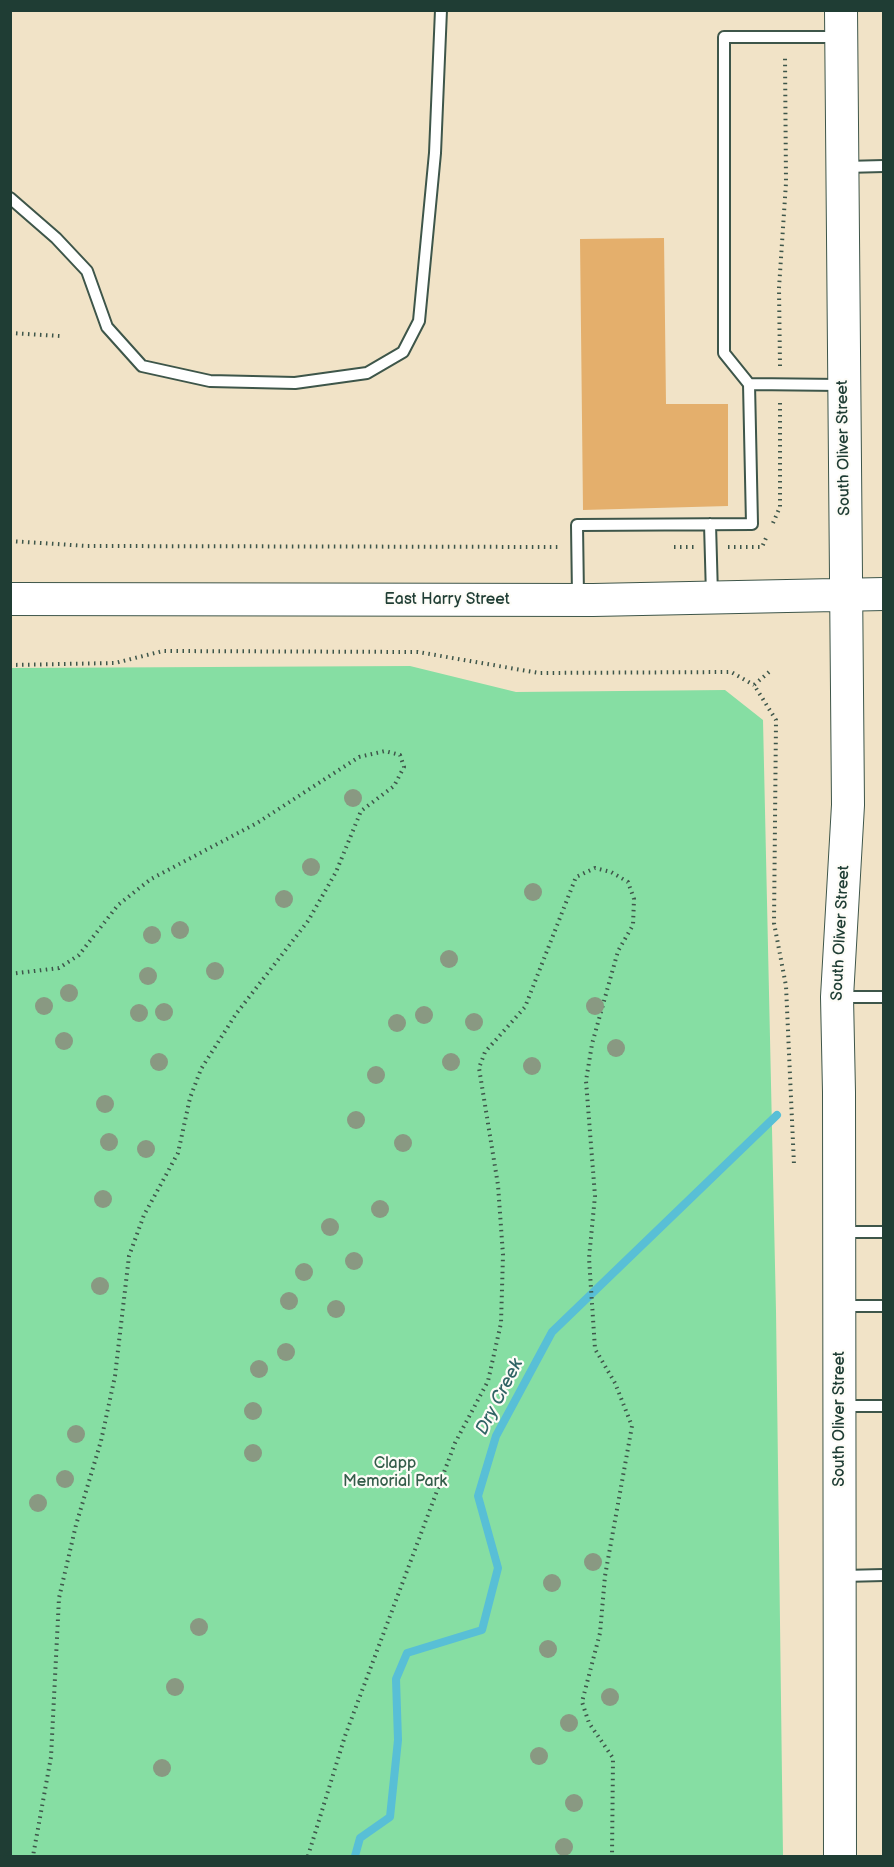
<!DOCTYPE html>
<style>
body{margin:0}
#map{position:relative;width:894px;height:1867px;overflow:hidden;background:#f1e3c7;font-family:"Balsamiq Sans",sans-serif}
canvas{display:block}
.frame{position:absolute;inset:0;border:12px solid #1f3d34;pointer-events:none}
</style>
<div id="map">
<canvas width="894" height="1867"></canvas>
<div class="frame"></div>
</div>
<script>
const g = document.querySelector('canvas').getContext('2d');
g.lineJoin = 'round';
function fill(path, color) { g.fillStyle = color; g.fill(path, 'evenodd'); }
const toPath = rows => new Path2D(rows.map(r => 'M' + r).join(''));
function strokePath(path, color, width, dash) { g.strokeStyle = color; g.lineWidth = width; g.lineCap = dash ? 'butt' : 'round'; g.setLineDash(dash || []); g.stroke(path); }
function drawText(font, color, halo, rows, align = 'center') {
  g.font = font + ' "Balsamiq Sans",sans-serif'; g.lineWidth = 4.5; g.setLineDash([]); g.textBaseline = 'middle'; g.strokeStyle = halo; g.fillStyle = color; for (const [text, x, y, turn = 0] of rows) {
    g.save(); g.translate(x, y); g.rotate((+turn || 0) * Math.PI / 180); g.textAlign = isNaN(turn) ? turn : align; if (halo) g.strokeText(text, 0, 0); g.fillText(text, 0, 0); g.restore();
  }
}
fill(toPath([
 [410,666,516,692,725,690,763,720,776,1311,783,1856,11,1856,11,668]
]), '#86dea3');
strokePath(toPath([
 [355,1856,360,1838,390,1817,398,1740,396,1679,407,1653,482,1630,498,1568,478,1496,496,1436,552,1332,777,1115]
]), '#58bfd6', 8);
fill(toPath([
 [664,238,666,404,728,404,728,506,583,510,580,239]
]), '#e4af6c');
const service = toPath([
 [845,167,884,166],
 [10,198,56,238,87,271,107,327,142,366,210,381,295,383,367,373,403,352,419,321,435,153,441,10],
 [749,384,841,385],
 [710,524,712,595],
 [578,596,577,525,752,524,749,384,724,353,724,37,838,37],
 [839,997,884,997],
 [843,1232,884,1232],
 [843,1306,884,1306],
 [843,1406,884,1406],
 [843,1576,884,1575]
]);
const secondary = toPath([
 [10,599,593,600,884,594],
 [840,1856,839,1092,837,997,848,805,841,10]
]);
strokePath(service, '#3e564a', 14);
strokePath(secondary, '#3e564a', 34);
strokePath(toPath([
 [10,333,60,336],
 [780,366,779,288,786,183,785,56],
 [773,523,780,507,780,403],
 [10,541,87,546,559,547],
 [674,547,694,547],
 [728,547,762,547,766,538],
 [10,665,115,663,163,651,418,652,539,673,731,672,754,685],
 [769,672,754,685,776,720,774,923,786,986,794,1165],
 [10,974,59,968,79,955,118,905,151,879,257,823,359,757,385,751,400,755,404,767,394,786,361,811,336,872,308,921,236,1014,201,1069,190,1098,178,1153,144,1215,129,1256,115,1376,101,1441,76,1525,59,1598,51,1757,33,1856],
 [308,1856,345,1736,455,1443,488,1381,501,1323,503,1255,498,1185,479,1068,485,1052,525,1007,576,877,595,868,611,872,628,882,634,899,633,925,618,951,592,1044,586,1081,595,1196,589,1258,595,1349,615,1383,632,1426,605,1576,600,1633,582,1702,589,1723,613,1758,612,1856]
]), '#3e564a', 4, [1.5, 4.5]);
strokePath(service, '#fff', 10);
strokePath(secondary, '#fff', 32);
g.fillStyle = '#899982';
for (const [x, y] of [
 [353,798],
 [311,867],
 [533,892],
 [284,899],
 [180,930],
 [152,935],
 [449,959],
 [215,971],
 [148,976],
 [69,993],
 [44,1006],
 [595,1006],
 [164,1012],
 [139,1013],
 [424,1015],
 [474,1022],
 [397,1023],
 [64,1041],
 [616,1048],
 [159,1062],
 [451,1062],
 [532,1066],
 [376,1075],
 [105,1104],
 [356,1120],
 [109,1142],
 [403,1143],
 [146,1149],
 [103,1199],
 [380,1209],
 [330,1227],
 [354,1261],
 [304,1272],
 [100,1286],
 [289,1301],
 [336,1309],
 [286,1352],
 [259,1369],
 [253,1411],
 [76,1434],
 [253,1453],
 [65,1479],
 [38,1503],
 [593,1562],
 [552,1583],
 [199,1627],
 [548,1649],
 [175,1687],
 [610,1697],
 [569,1723],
 [539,1756],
 [162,1768],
 [574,1803],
 [564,1847]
]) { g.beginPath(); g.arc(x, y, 9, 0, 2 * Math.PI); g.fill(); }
drawText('16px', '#1f3d34', '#fdfcf7', [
 ["South Oliver Street",844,448,-91],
 ["East Harry Street",447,600],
 ["South Oliver Street",841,933,-87],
 ["South Oliver Street",840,1419,-90]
]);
drawText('16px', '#345d4a', '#fdfcf7', [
 ["Clapp",395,1464],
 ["Memorial Park",395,1482]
]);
drawText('italic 18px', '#306465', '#fdfcf7', [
 ["Dry Creek",500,1397,-63]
]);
</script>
